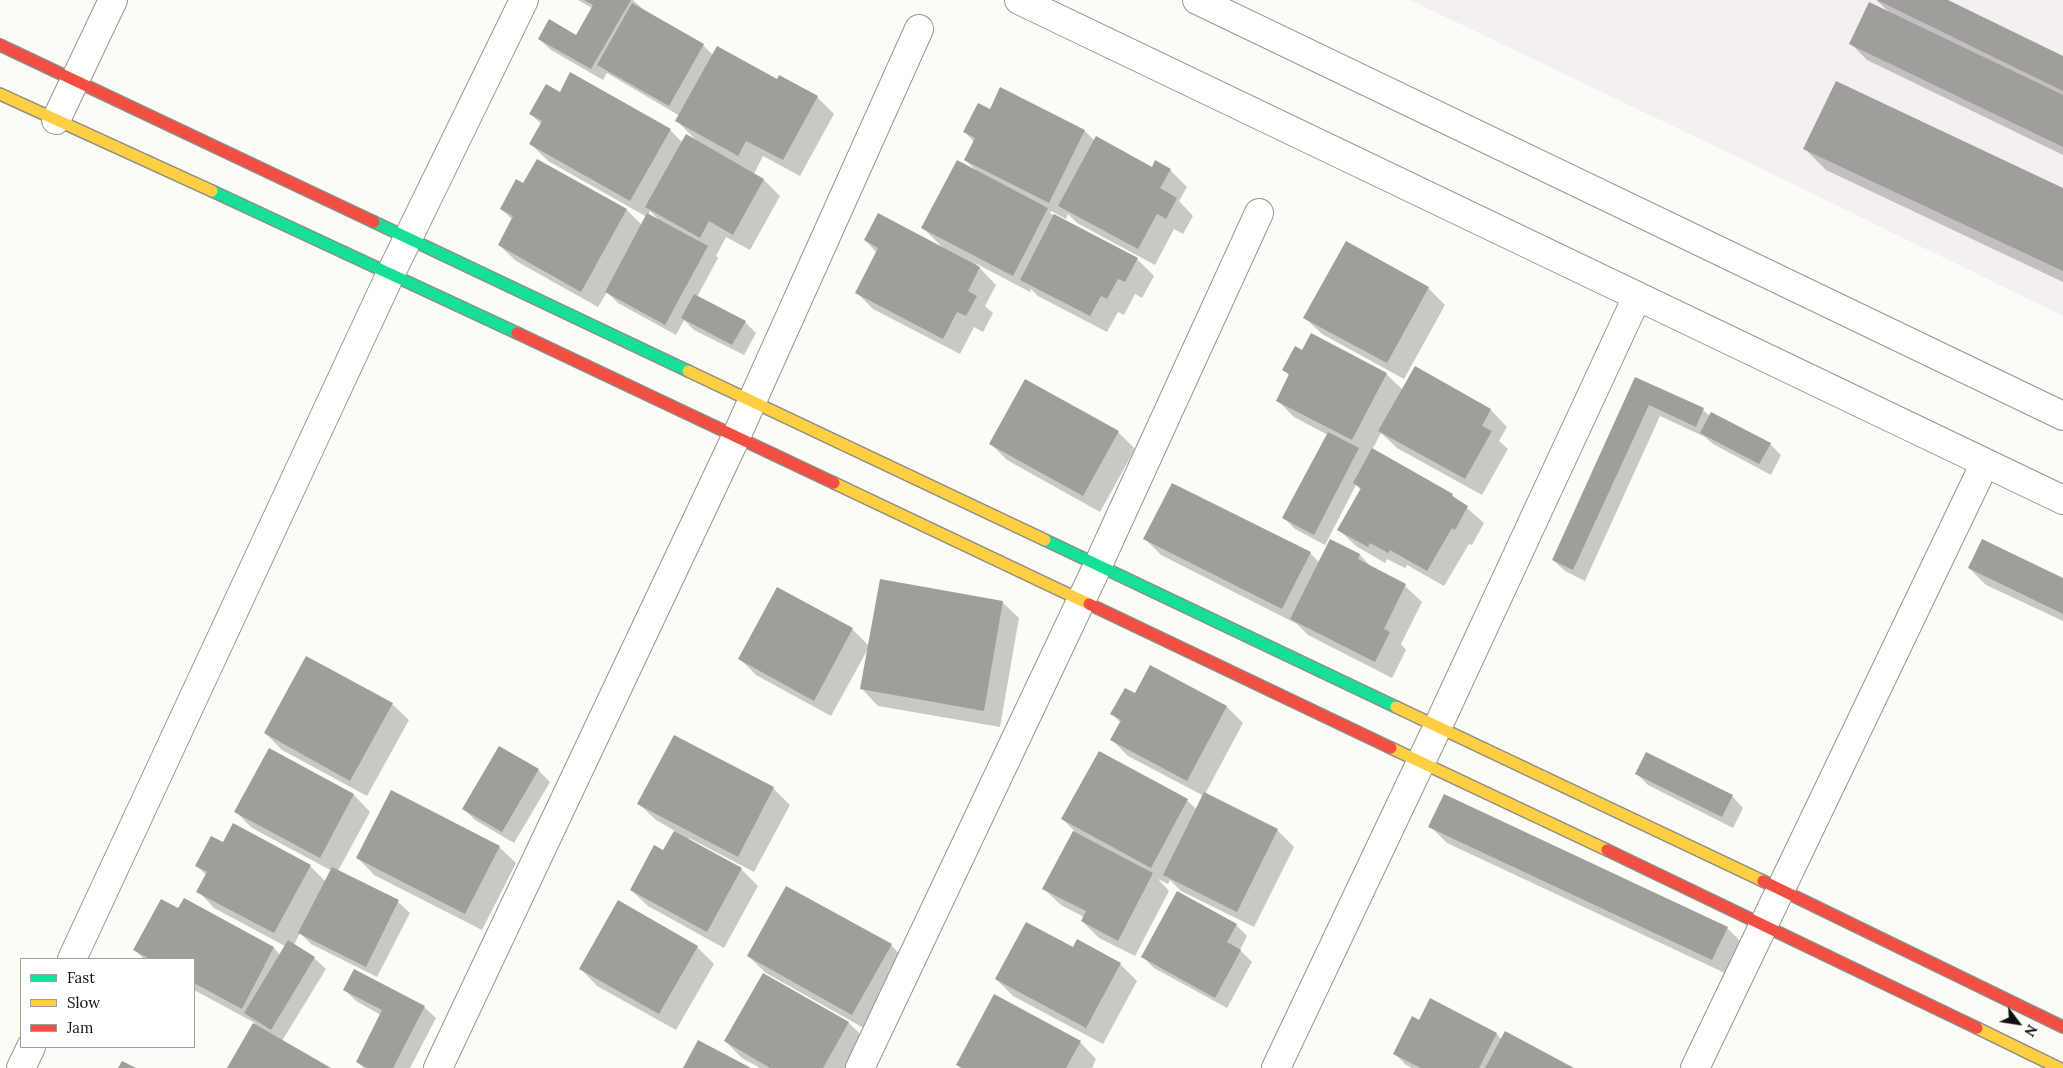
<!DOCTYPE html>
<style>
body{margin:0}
#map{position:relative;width:2063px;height:1068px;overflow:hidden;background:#fcfcf6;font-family:Lora,serif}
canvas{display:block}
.legend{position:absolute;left:20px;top:958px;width:175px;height:90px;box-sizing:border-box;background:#fff;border:1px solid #9f9f9f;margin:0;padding:6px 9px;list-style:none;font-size:15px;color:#101010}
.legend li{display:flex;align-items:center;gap:10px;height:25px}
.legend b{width:25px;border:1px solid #9f9f9f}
.north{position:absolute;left:1993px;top:998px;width:50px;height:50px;-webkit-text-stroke:4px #fff;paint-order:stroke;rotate:121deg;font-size:14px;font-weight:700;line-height:20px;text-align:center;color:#101010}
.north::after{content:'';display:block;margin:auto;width:18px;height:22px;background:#101010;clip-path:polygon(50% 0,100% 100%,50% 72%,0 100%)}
</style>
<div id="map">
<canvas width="2063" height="1068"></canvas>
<ul class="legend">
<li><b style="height:6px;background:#16e098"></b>Fast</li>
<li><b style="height:6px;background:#ffcf43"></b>Slow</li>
<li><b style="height:6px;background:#f24e42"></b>Jam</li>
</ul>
<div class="north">N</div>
</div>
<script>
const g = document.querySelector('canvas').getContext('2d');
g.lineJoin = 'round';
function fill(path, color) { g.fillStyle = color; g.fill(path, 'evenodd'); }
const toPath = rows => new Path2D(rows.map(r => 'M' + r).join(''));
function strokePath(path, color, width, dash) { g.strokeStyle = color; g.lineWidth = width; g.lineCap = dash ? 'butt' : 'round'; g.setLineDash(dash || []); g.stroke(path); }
fill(toPath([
 [1410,0,2063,0,2063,316,1754,165]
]), '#f4eff0');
fill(toPath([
 [578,0,633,0,643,9,703,45,713,55,817,97,834,114,800,176,763,156,754,174,764,180,780,196,750,250,726,237,716,256,718,258,697,297,745,322,756,333,744,355,694,330,684,320,676,335,618,303,607,292,598,307,516,261,499,245,513,220,501,209,524,185,537,161,627,210,642,225,647,217,548,161,531,144,542,125,531,114,670,130,683,143,696,140,677,121,680,116,607,73,603,80,551,50,539,39,576,36,592,8],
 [650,211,659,220,648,215],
 [1876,0,1945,0,2063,58,2063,155,1867,60,1851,44,1888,11],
 [1001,89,1085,131,1095,141,1153,168,1170,170,1187,187,1179,201,1193,216,1183,234,1174,229,1155,265,1077,223,1068,214,1066,219,1051,211,1050,213,1137,259,1154,276,1142,298,1135,294,1124,315,1118,312,1107,332,1038,296,1031,289,1030,292,975,263,996,285,985,306,993,313,983,332,974,327,960,354,873,309,856,292,877,253,865,240,943,248,923,228,978,172,965,160,974,142,965,132,990,110],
 [1805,149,2063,189,2063,282,1826,170],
 [1428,288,1445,305,1404,379,1322,334,1305,318],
 [1303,351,1386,374,1403,390,1415,368,1491,410,1507,427,1499,441,1508,449,1482,495,1397,448,1381,433,1372,450,1452,495,1484,523,1472,545,1469,544,1444,586,1407,565,1405,568,1387,559,1385,563,1356,546,1339,530,1361,490,1356,485,1325,545,1295,529,1284,518,1328,435,1294,417,1277,400,1290,376,1284,370],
 [1636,379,1703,410,1710,416,1770,444,1781,455,1771,475,1713,444,1705,437,1660,416,1585,581,1565,571,1553,560],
 [1026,381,1118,432,1135,449,1100,512,1007,460,991,444],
 [1145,539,1310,553,1320,563,1360,555,1373,569,1405,586,1422,602,1401,644,1406,650,1392,678,1308,635,1297,624,1161,555],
 [1969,568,2063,579,2063,621,1986,585],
 [777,589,852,629,869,646,1002,602,1019,618,1000,727,878,706,862,689,869,647,831,716,756,675,740,659],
 [1136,694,1227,707,1243,723,1205,794,1277,830,1294,847,1254,927,1181,891,1170,880,1168,884,1158,879,1169,891,1135,956,1099,938,1082,921,1084,917,1061,905,1044,889,1074,831,1063,819,1099,753,1188,801,1197,810,1204,796,1128,756,1112,740,1121,723,1112,714],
 [392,704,409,720,367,796,282,750,265,733],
 [674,736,773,788,790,805,754,872,689,838,688,840,741,869,758,886,724,948,648,906,631,890,663,852,675,831,656,820,639,804],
 [500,748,538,770,550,782,514,843,475,820,464,809],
 [269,750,354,795,370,812,338,871,398,902,410,913,377,977,311,944,300,933,294,945,314,958,326,969,282,1041,329,1068,228,1068,255,1023,194,990,194,959,144,959,135,950,178,910,184,900,274,948,280,955,285,946,214,908,198,891,206,875,197,866,224,844,310,866,326,882,332,871,252,828,236,812],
 [1637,774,1732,796,1743,808,1733,828,1648,785],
 [1430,826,1727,928,1744,945,1729,975,1447,843],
 [499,847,516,863,482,930,374,875,358,858],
 [618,902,697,947,714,964,676,1030,597,986,581,969],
 [1236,925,1247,936,1240,950,1252,962,1227,1008,1154,968,1142,956],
 [891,945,907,962,869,1031,766,973,748,956],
 [1073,949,1120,964,1137,981,1103,1044,1013,996,996,979],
 [763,974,849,1023,865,1039,849,1068,760,1068,742,1058,725,1041],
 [345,990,424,1007,436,1018,410,1068,364,1068,357,1062,381,1015,356,1001],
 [1430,1000,1497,1034,1501,1039,1572,1068,1412,1068,1406,1065,1394,1053,1419,1022],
 [1080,1042,1096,1059,1092,1068,961,1068,958,1065]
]), '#0003');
fill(toPath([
 [584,0,631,0,591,69,538,39,549,19,576,35,593,5],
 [1877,0,1948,0,2063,56,2063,91],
 [1869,2,2063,95,2063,147,1849,44],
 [632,3,704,44,669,106,597,65],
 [717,46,777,79,779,75,818,96,783,160,746,141,738,156,675,121],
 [570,72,671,129,630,201,529,144,542,121,529,114,546,84,560,92],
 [1836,81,2063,188,2063,271,1803,149],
 [1000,87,1085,130,1049,203,964,160,975,138,963,132,978,103,990,109],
 [686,134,764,179,733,235,709,221,700,238,645,207],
 [1096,136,1152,167,1155,160,1171,169,1160,188,1177,198,1166,219,1157,214,1138,249,1058,206],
 [537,159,627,209,581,292,498,245,513,216,500,209,516,179,523,183],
 [957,160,1048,208,1013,276,921,228],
 [647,213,708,246,665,325,605,292],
 [878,213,980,267,968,291,977,296,966,316,957,312,943,339,855,293,878,248,864,240],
 [1054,214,1138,258,1125,282,1118,279,1107,299,1101,296,1090,316,1020,280],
 [1346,241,1429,287,1387,363,1303,318],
 [694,294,746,321,732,345,681,318],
 [1311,333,1387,373,1352,440,1276,401,1289,374,1282,370,1295,346,1302,350],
 [1415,366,1491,409,1482,426,1492,431,1465,479,1378,431],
 [1635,377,1704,408,1696,427,1649,405,1573,570,1552,560],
 [1025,379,1119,431,1083,496,989,444],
 [1711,412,1771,443,1759,464,1700,433],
 [1328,432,1359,448,1314,535,1282,518],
 [1372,448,1453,494,1452,496,1468,506,1455,530,1452,528,1427,571,1390,550,1388,553,1370,543,1368,547,1337,530,1361,488,1353,483],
 [1172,483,1311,552,1282,609,1143,539],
 [1330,539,1360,554,1358,559,1406,584,1384,629,1390,632,1375,662,1290,619],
 [1982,539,2063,578,2063,614,1968,568],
 [880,579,1003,601,984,711,860,689],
 [777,587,853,628,814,701,738,659],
 [306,656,393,703,350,781,264,733],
 [1150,665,1227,706,1187,781,1110,740,1121,720,1110,714,1125,688,1135,693],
 [674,735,774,787,738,857,637,804],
 [499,746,539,769,502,832,462,809],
 [269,748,354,794,320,858,234,812],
 [1099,751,1188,799,1151,868,1061,819],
 [1646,752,1733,795,1722,817,1635,774],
 [391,790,500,846,465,914,356,858],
 [1204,792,1278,829,1237,912,1163,875],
 [1444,794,1728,927,1712,960,1428,827],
 [233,823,311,865,274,933,196,892,207,872,195,866,211,836,223,842],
 [674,831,742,868,707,932,630,890,654,845,663,850],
 [1073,831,1153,873,1118,941,1081,921,1086,911,1042,889],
 [332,867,399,900,366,967,298,933],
 [786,886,892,944,852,1015,747,956],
 [1177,891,1237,924,1227,942,1241,950,1215,998,1141,957],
 [184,898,274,947,242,1009,194,983,194,959,150,959,133,950,161,899,178,908],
 [618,900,698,946,659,1014,579,969],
 [1026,922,1073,947,1077,939,1121,963,1086,1028,995,979],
 [288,940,315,957,271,1030,244,1013],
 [354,969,425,1006,393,1068,367,1068,356,1062,382,1010,343,990],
 [763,973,849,1022,823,1068,770,1068,724,1041],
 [994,994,1081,1041,1066,1068,962,1068,956,1065],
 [1430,998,1497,1033,1479,1068,1421,1068,1393,1054,1412,1016,1419,1020],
 [253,1023,331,1068,227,1068],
 [1505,1031,1574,1068,1485,1068],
 [698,1040,751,1068,683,1068],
 [122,1061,136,1068,118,1068]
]), '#a09e9b');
const street = toPath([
 [1019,0,2063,500],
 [1197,0,2063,416],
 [56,120,113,0],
 [72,959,391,273,524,0],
 [21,1068,31,1047],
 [438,1068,736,437,919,29],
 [860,1068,1098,565,1259,213],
 [1276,1068,1438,726,1637,297],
 [1695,1068,1985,463]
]);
const fast = toPath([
 [212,191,517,333],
 [374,222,688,371],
 [1045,540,1396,707]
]);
const slow = toPath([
 [0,94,212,191],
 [688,371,1045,540],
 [834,483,1089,604],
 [1396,707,1763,881],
 [1391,748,1607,850],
 [1977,1028,2059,1068]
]);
const jam = toPath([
 [0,45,374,222],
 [517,333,834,483],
 [1089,604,1391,748],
 [1607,850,1977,1028],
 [1763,881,2063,1027]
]);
strokePath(street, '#969694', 30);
strokePath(fast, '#8d8d8a', 14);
strokePath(slow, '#8d8d8a', 14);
strokePath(jam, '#8d8d8a', 14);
strokePath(street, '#fffffe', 28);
strokePath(fast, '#16e098', 11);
strokePath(slow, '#ffcf43', 11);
strokePath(jam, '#f24e42', 11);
</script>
